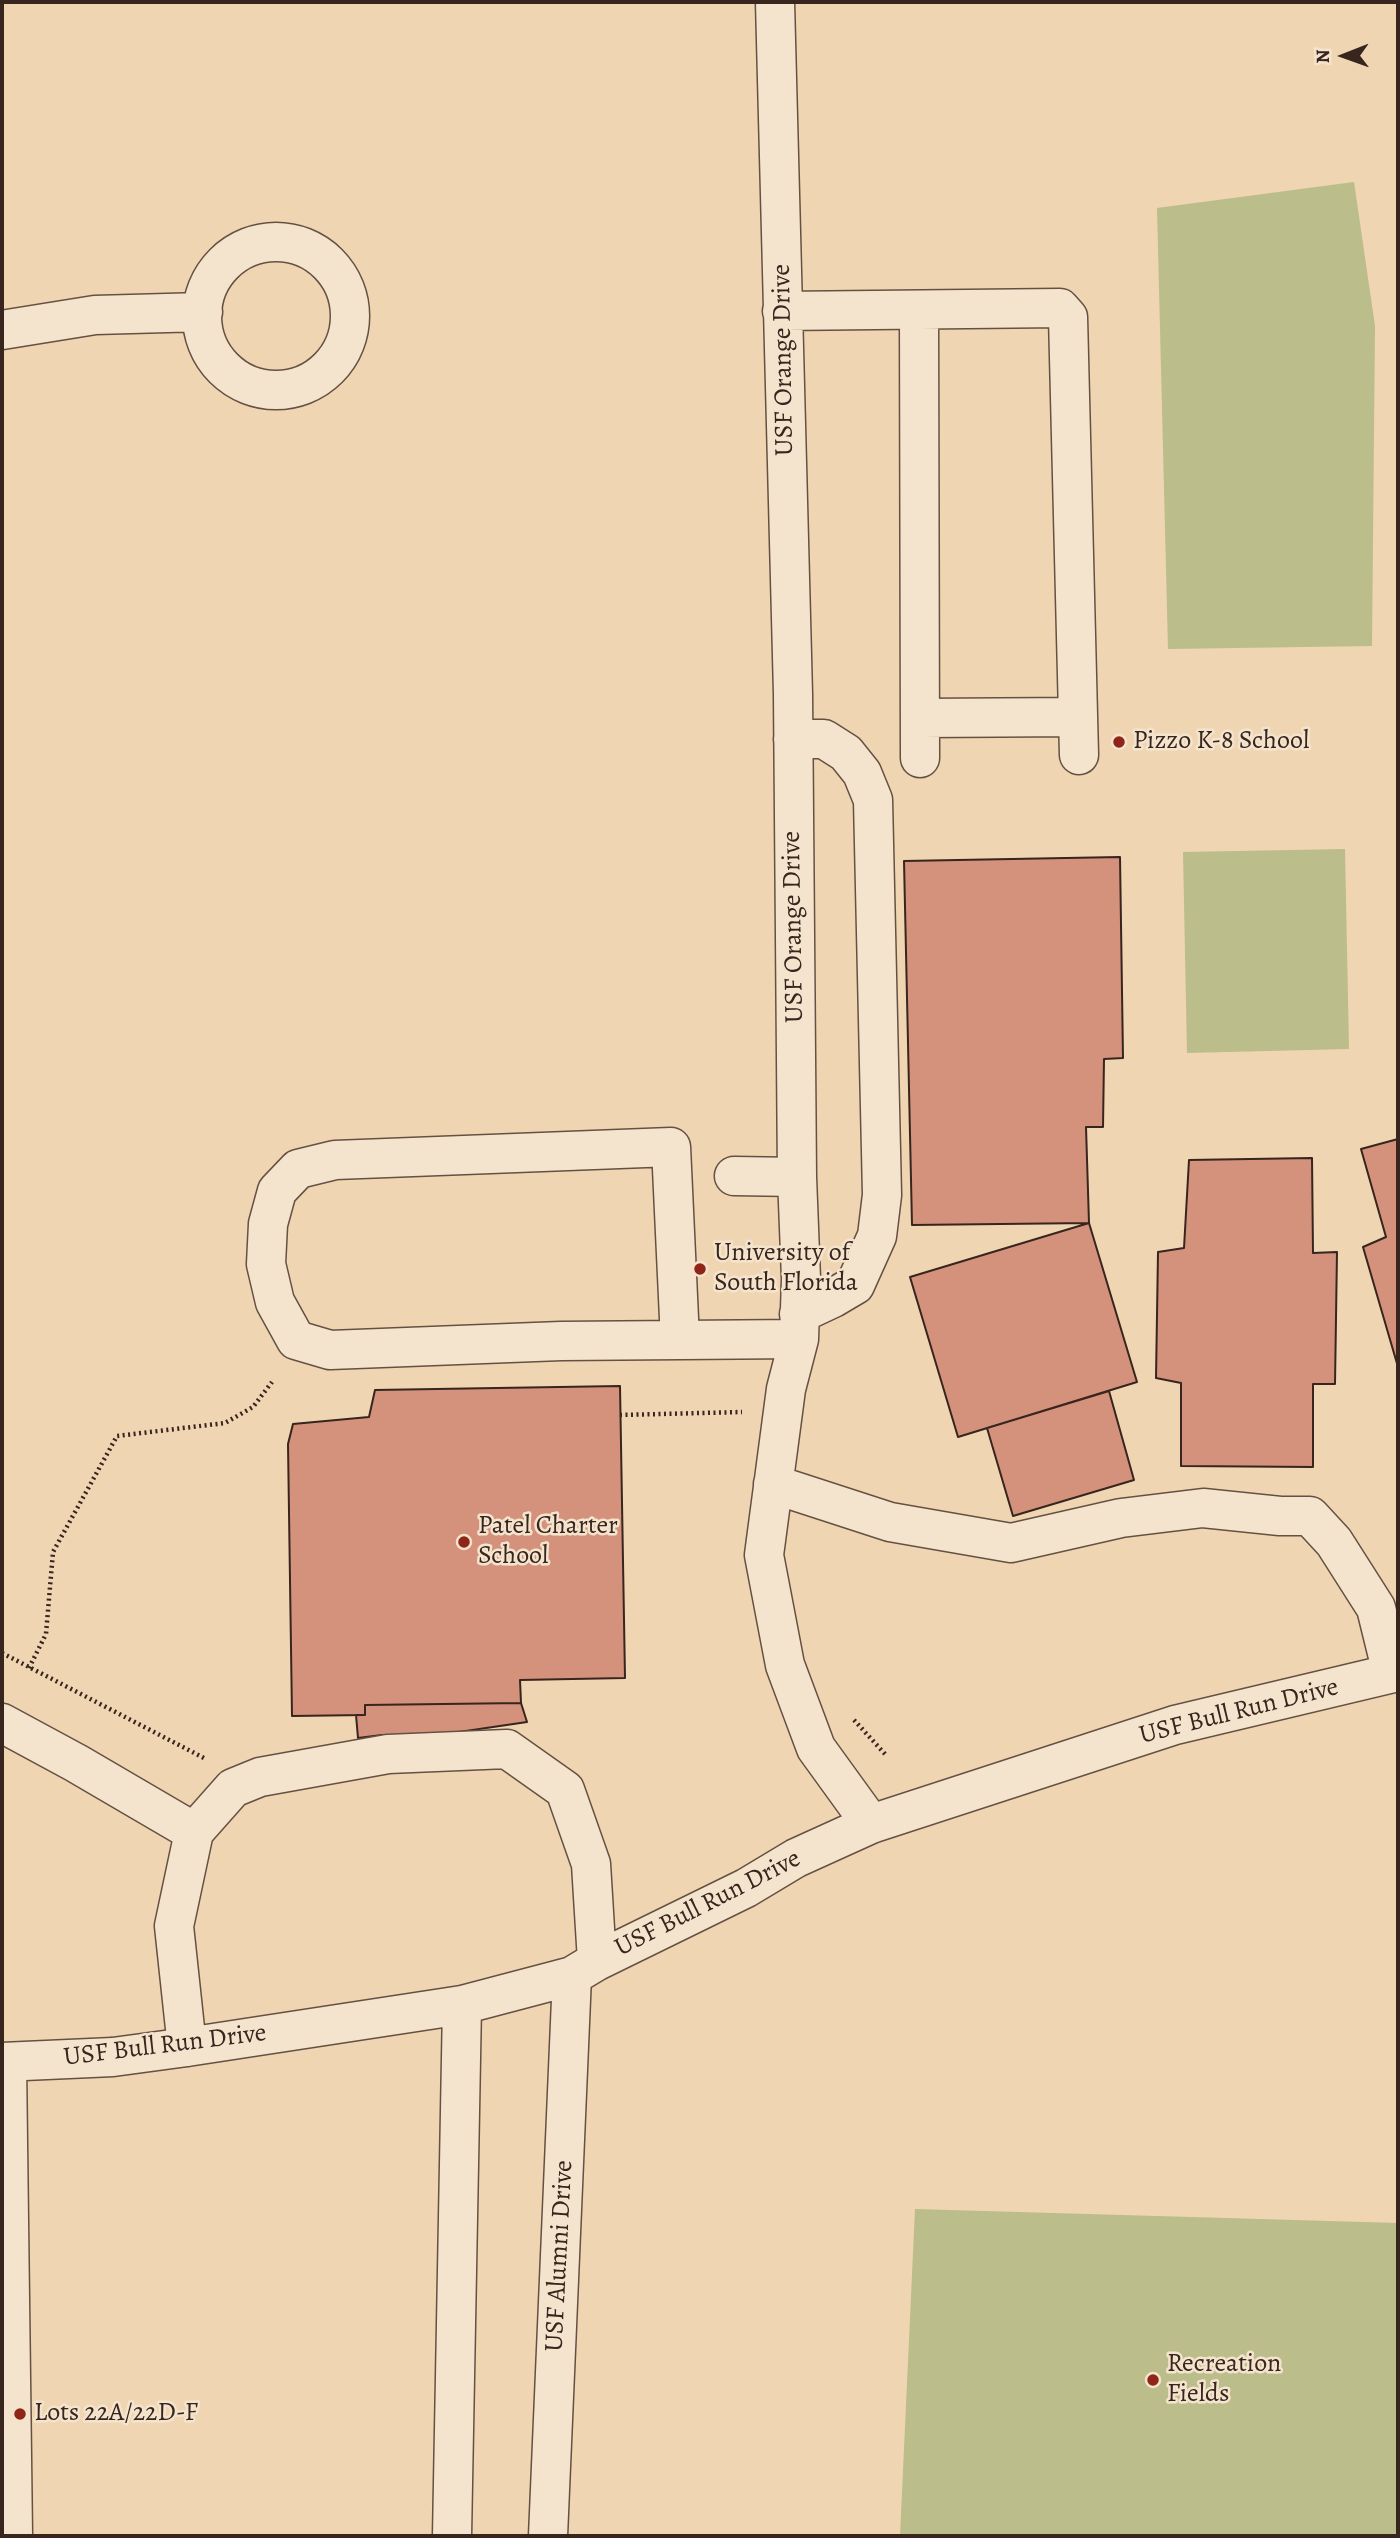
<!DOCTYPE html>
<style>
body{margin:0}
#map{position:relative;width:1400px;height:2538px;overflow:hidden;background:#efd5b2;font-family:Alegreya,serif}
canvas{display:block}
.frame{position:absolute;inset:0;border:4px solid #37251e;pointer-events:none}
.north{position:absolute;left:1309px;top:21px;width:70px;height:70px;-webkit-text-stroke:5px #f5e4cd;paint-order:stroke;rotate:269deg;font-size:19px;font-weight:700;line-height:28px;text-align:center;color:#37251e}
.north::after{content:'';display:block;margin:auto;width:24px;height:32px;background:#37251e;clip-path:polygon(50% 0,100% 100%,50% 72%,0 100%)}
</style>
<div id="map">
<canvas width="1400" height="2538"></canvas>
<div class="frame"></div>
<div class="north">N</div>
</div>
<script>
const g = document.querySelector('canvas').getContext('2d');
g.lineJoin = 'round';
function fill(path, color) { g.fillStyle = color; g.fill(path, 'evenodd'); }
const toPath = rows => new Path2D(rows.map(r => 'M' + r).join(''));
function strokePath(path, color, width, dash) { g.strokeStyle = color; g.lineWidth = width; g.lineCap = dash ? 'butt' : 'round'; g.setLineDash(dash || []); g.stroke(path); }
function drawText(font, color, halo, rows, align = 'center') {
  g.font = font + ' Alegreya,serif'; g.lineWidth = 5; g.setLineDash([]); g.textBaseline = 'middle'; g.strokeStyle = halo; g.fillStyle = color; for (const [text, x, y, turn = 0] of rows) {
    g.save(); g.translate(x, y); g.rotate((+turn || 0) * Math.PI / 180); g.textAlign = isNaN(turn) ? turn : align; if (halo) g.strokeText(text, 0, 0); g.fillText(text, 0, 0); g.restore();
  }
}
fill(toPath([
 [1354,182,1375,326,1372,646,1168,649,1157,208],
 [1345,849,1349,1049,1187,1053,1183,852],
 [915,2209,1398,2223,1398,2536,900,2536]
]), '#bbbd8a');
const building = toPath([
 [1120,857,1123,1058,1104,1059,1103,1127,1086,1127,1089,1223,912,1225,904,861,1120,857],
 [1398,1139,1398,1367,1363,1247,1386,1237,1361,1149,1398,1139],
 [1312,1158,1313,1253,1337,1252,1335,1384,1313,1384,1313,1467,1181,1466,1181,1383,1156,1378,1158,1252,1184,1248,1189,1160,1312,1158],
 [1089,1223,1137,1382,958,1437,910,1277,1089,1223],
 [620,1386,625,1678,520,1680,521,1703,365,1705,365,1715,292,1716,288,1444,293,1424,369,1417,375,1390,620,1386],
 [1109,1391,1134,1480,1013,1516,987,1428,1109,1391],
 [521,1703,527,1722,384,1743,382,1735,358,1738,356,1715,365,1715,365,1705,521,1703]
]);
fill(building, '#d4927c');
strokePath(building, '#37251e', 2);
const minor = toPath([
 [775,2,793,694,797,1177,801,1279,799,1339,786,1389,764,1555,785,1665,816,1748,871,1824],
 '202 316a74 74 0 1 1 148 0a74 74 0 1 1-148 0Z',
 [782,311,1060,308,1068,317,1079,755],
 [919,311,920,758],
 [2,330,95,315,203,312],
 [921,718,1078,717],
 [793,739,824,739,846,753,862,773,873,800,882,1195,877,1236,855,1285,833,1298,799,1314],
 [734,1176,797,1177],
 [680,1340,671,1147,335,1160,298,1169,277,1191,268,1224,266,1264,275,1302,296,1340,330,1350,561,1341,799,1339],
 [773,1484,890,1522,1011,1543,1121,1518,1203,1508,1280,1516,1310,1516,1334,1542,1376,1608,1392,1673],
 [2,1723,76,1763,194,1832],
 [187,2047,174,1926,194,1832,233,1788,260,1777,388,1754,507,1749,565,1790,591,1864,597,1961],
 [2,2062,113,2057,187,2047,462,2005,572,1976,597,1961,746,1888,796,1858,871,1824,1175,1725,1398,1672],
 [7,2063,13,2536],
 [452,2536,462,2005],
 [548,2536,572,1976]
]);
strokePath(minor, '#655143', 41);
strokePath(toPath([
 [620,1415,742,1412],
 [2,1653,204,1758],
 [29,1668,46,1634,53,1552,117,1436,225,1423,253,1407,272,1382],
 [854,1720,885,1754]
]), '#37251e', 4.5, [2, 3.5]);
strokePath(minor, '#f5e4cd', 38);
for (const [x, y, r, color] of [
 [1119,742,7,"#8f2418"],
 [700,1269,7,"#8f2418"],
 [464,1542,7,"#8f2418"],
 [1153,2380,7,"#8f2418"],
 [20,2414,7,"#8f2418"]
]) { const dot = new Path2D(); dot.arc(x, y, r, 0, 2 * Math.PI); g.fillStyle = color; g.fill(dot); strokePath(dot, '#f5e4cd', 2.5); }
drawText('26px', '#37251e', '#f5e4cd', [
 ["USF Orange Drive",784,360,-91],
 ["USF Orange Drive",794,927,-91],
 ["USF Bull Run Drive",1239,1712,-14],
 ["USF Bull Run Drive",708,1904,-27],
 ["USF Bull Run Drive",165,2046,-7],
 ["USF Alumni Drive",560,2256,-87]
]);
drawText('26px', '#37251e', '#f5e4cd', [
 ["Pizzo K-8 School",1133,742],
 ["University of",714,1254],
 ["South Florida",714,1284],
 ["Patel Charter",478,1527],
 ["School",478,1557],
 ["Recreation",1167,2365],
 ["Fields",1167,2395],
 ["Lots 22A/22D-F",34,2414]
], 'left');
</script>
